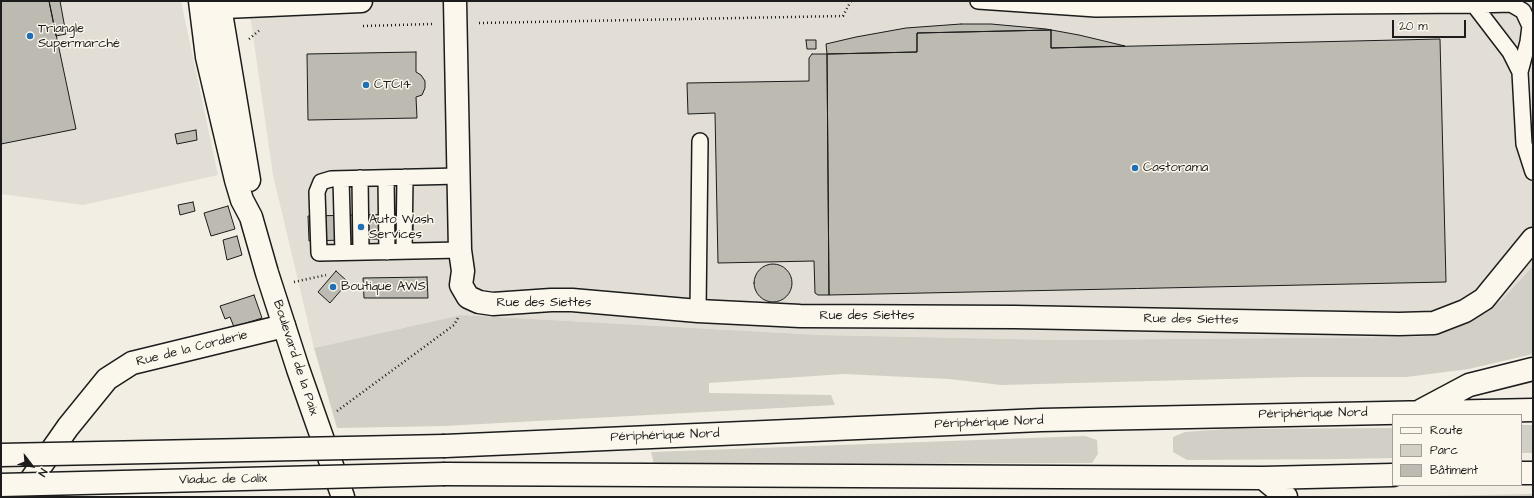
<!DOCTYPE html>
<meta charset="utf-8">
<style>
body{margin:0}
#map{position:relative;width:1534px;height:498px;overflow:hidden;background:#f2eee4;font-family:"Architects Daughter",sans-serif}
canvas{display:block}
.frame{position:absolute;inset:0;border:2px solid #1c1c1c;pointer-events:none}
.legend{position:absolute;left:1392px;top:414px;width:130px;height:72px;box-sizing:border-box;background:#fbf7ec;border:1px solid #a29f99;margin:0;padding:5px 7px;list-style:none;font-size:12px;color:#1c1c1c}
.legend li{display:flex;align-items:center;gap:8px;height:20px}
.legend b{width:20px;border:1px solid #a29f99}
.north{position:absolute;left:12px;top:446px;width:40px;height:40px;-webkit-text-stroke:3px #fbf7ec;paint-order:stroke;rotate:121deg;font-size:11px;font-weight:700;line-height:16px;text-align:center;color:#1c1c1c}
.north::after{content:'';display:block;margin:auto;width:14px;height:18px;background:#1c1c1c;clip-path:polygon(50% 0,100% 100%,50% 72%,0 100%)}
.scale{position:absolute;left:1392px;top:20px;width:74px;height:18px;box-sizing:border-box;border:2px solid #1c1c1c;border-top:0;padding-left:5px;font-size:12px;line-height:14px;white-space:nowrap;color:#1c1c1c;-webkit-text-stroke:3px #fbf7ec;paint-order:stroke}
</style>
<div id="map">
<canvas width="1534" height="498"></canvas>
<div class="frame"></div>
<ul class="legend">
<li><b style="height:5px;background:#fbf7ec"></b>Route</li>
<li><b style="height:11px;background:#d2cfc6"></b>Parc</li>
<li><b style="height:11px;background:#bdbab1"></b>Bâtiment</li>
</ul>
<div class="north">N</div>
<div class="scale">20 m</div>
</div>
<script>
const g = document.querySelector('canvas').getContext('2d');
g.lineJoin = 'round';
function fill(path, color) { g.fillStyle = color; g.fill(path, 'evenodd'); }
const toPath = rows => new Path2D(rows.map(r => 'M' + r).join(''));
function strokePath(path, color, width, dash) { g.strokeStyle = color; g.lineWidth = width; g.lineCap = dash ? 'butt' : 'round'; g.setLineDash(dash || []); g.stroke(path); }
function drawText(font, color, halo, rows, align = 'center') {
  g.font = font + ' "Architects Daughter",sans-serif'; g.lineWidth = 3; g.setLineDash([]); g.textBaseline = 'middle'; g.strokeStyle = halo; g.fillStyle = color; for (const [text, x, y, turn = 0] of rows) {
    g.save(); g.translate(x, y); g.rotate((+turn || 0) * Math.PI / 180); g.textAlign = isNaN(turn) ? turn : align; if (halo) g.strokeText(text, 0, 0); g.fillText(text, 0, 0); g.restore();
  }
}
fill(toPath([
 [1,1,181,1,218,175,83,205,1,194],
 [248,1,1533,1,1533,328,1453,329,1428,336,1409,337,1060,340,820,335,461,315,314,348,273,175]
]), '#e2ded5');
fill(toPath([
 [1533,266,1533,354,1469,369,1406,377,1302,377,1001,385,949,379,844,374,709,383,709,393,831,395,835,405,444,426,337,428,314,348,461,315,820,335,1060,340,1409,337,1428,336,1453,329,1462,325,1501,301],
 [1521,425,1533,425,1533,453,1521,453],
 [1393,428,1393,458,1343,459,1187,460,1173,452,1173,437,1185,432,1226,429],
 [1085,436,1097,440,1098,454,1092,463,654,464,651,452],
 [1533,494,1533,497,1432,497,1432,496]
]), '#d2cfc6');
const building = toPath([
 [1,1,49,1,76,129,1,144,1,1],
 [49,1,60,1,66,34,56,36,49,1],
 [961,24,991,24,1046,29,1079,35,1125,46,1051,48,1051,30,917,33,917,52,827,54,826,44,856,37,906,28,961,24],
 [1051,30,1051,48,1440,39,1446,282,829,295,827,54,917,52,917,33,1051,30],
 [806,40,816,40,816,49,807,49,806,40],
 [416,52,416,72,421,75,425,81,425,88,422,95,416,97,417,118,308,120,307,54,416,52],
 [812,54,827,54,829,295,818,295,815,293,814,261,718,263,715,113,688,114,687,83,809,81,809,58,812,54],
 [196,130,197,140,177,144,175,134,196,130],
 [193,202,195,211,180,215,178,205,193,202],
 [228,206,235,229,211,236,204,213,228,206],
 [413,214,413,238,309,241,308,216,413,214],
 [237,236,242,255,227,260,223,240,237,236],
 '754 283a19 19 0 1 1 38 0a19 19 0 1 1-38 0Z',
 [336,271,348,282,330,303,318,292,336,271],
 [427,277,428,298,364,298,363,278,427,277],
 [254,295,262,318,234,327,230,317,225,319,220,306,254,295]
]);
fill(building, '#bdbab1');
strokePath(building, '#1c1c1c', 1);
const lane = toPath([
 [978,1,1096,9,1334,6,1474,5,1511,4,1523,11,1530,26,1528,42,1520,72,1524,144,1533,172],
 [1474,5,1510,52,1520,72],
 [459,176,331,179,321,182,317,192,319,253,460,250],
 [360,178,361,252],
 [386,178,387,252],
 [341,179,343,252],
 [404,251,405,177],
 [698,311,700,141]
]);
const street = toPath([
 [455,1,460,250,463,271,461,285,468,297,479,302,493,304,551,300,572,300,698,311,800,316,1015,317,1399,324,1434,323,1465,311,1484,299,1533,239],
 [202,8,361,1],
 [19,497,68,427,107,379,132,363,284,326]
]);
const secondary = toPath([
 [200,1,207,57,236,180,242,200,251,217,267,273,298,369,343,497],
 [219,1,249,180]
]);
const highway = toPath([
 [1422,410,1469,385,1533,369],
 [445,446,1041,420,1533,410],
 [1521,473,1533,473],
 [445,474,1263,478,1393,475],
 [1263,478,1286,497]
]);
strokePath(lane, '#1c1c1c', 18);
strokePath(street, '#1c1c1c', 25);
strokePath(secondary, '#1c1c1c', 25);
strokePath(highway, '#1c1c1c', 25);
strokePath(toPath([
 [479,23,843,16,851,1],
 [363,26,432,24],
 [249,39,261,29],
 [294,282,326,275],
 [337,411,454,325,458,318]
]), '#1c1c1c', 2.5, [1, 3]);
strokePath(lane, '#fbf7ec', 15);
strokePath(street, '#fbf7ec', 22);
strokePath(secondary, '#fbf7ec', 22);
strokePath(highway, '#fbf7ec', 22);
const highwayBridge = toPath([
 [1,455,445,446],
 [1,485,445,474]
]);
strokePath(highwayBridge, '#1c1c1c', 25, []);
strokePath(highwayBridge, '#fbf7ec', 22);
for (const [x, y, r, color] of [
 [30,36,4,"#1f6fb2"],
 [366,85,4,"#1f6fb2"],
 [1135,168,4,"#1f6fb2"],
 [361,227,4,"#1f6fb2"],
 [333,287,4,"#1f6fb2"]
]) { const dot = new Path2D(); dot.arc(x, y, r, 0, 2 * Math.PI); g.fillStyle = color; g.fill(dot); strokePath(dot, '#fbf7ec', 1.5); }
drawText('13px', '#1c1c1c', '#fbf7ec', [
 ["Triangle",38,29],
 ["Supermarché",38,44],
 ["CTC14",374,85],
 ["Castorama",1143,168],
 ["Auto Wash",369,220],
 ["Services",369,235],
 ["Boutique AWS",341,287]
], 'left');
drawText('13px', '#1c1c1c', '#fbf7ec', [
 ["Rue des Siettes",544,303],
 ["Rue des Siettes",867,316],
 ["Rue des Siettes",1191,320,1],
 ["Rue de la Corderie",192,349,-14],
 ["Boulevard de la Paix",295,358,72],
 ["Périphérique Nord",1313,414,-1],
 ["Périphérique Nord",989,423,-2],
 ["Périphérique Nord",665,436,-2],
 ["Viaduc de Calix",223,480,-1]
]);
</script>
